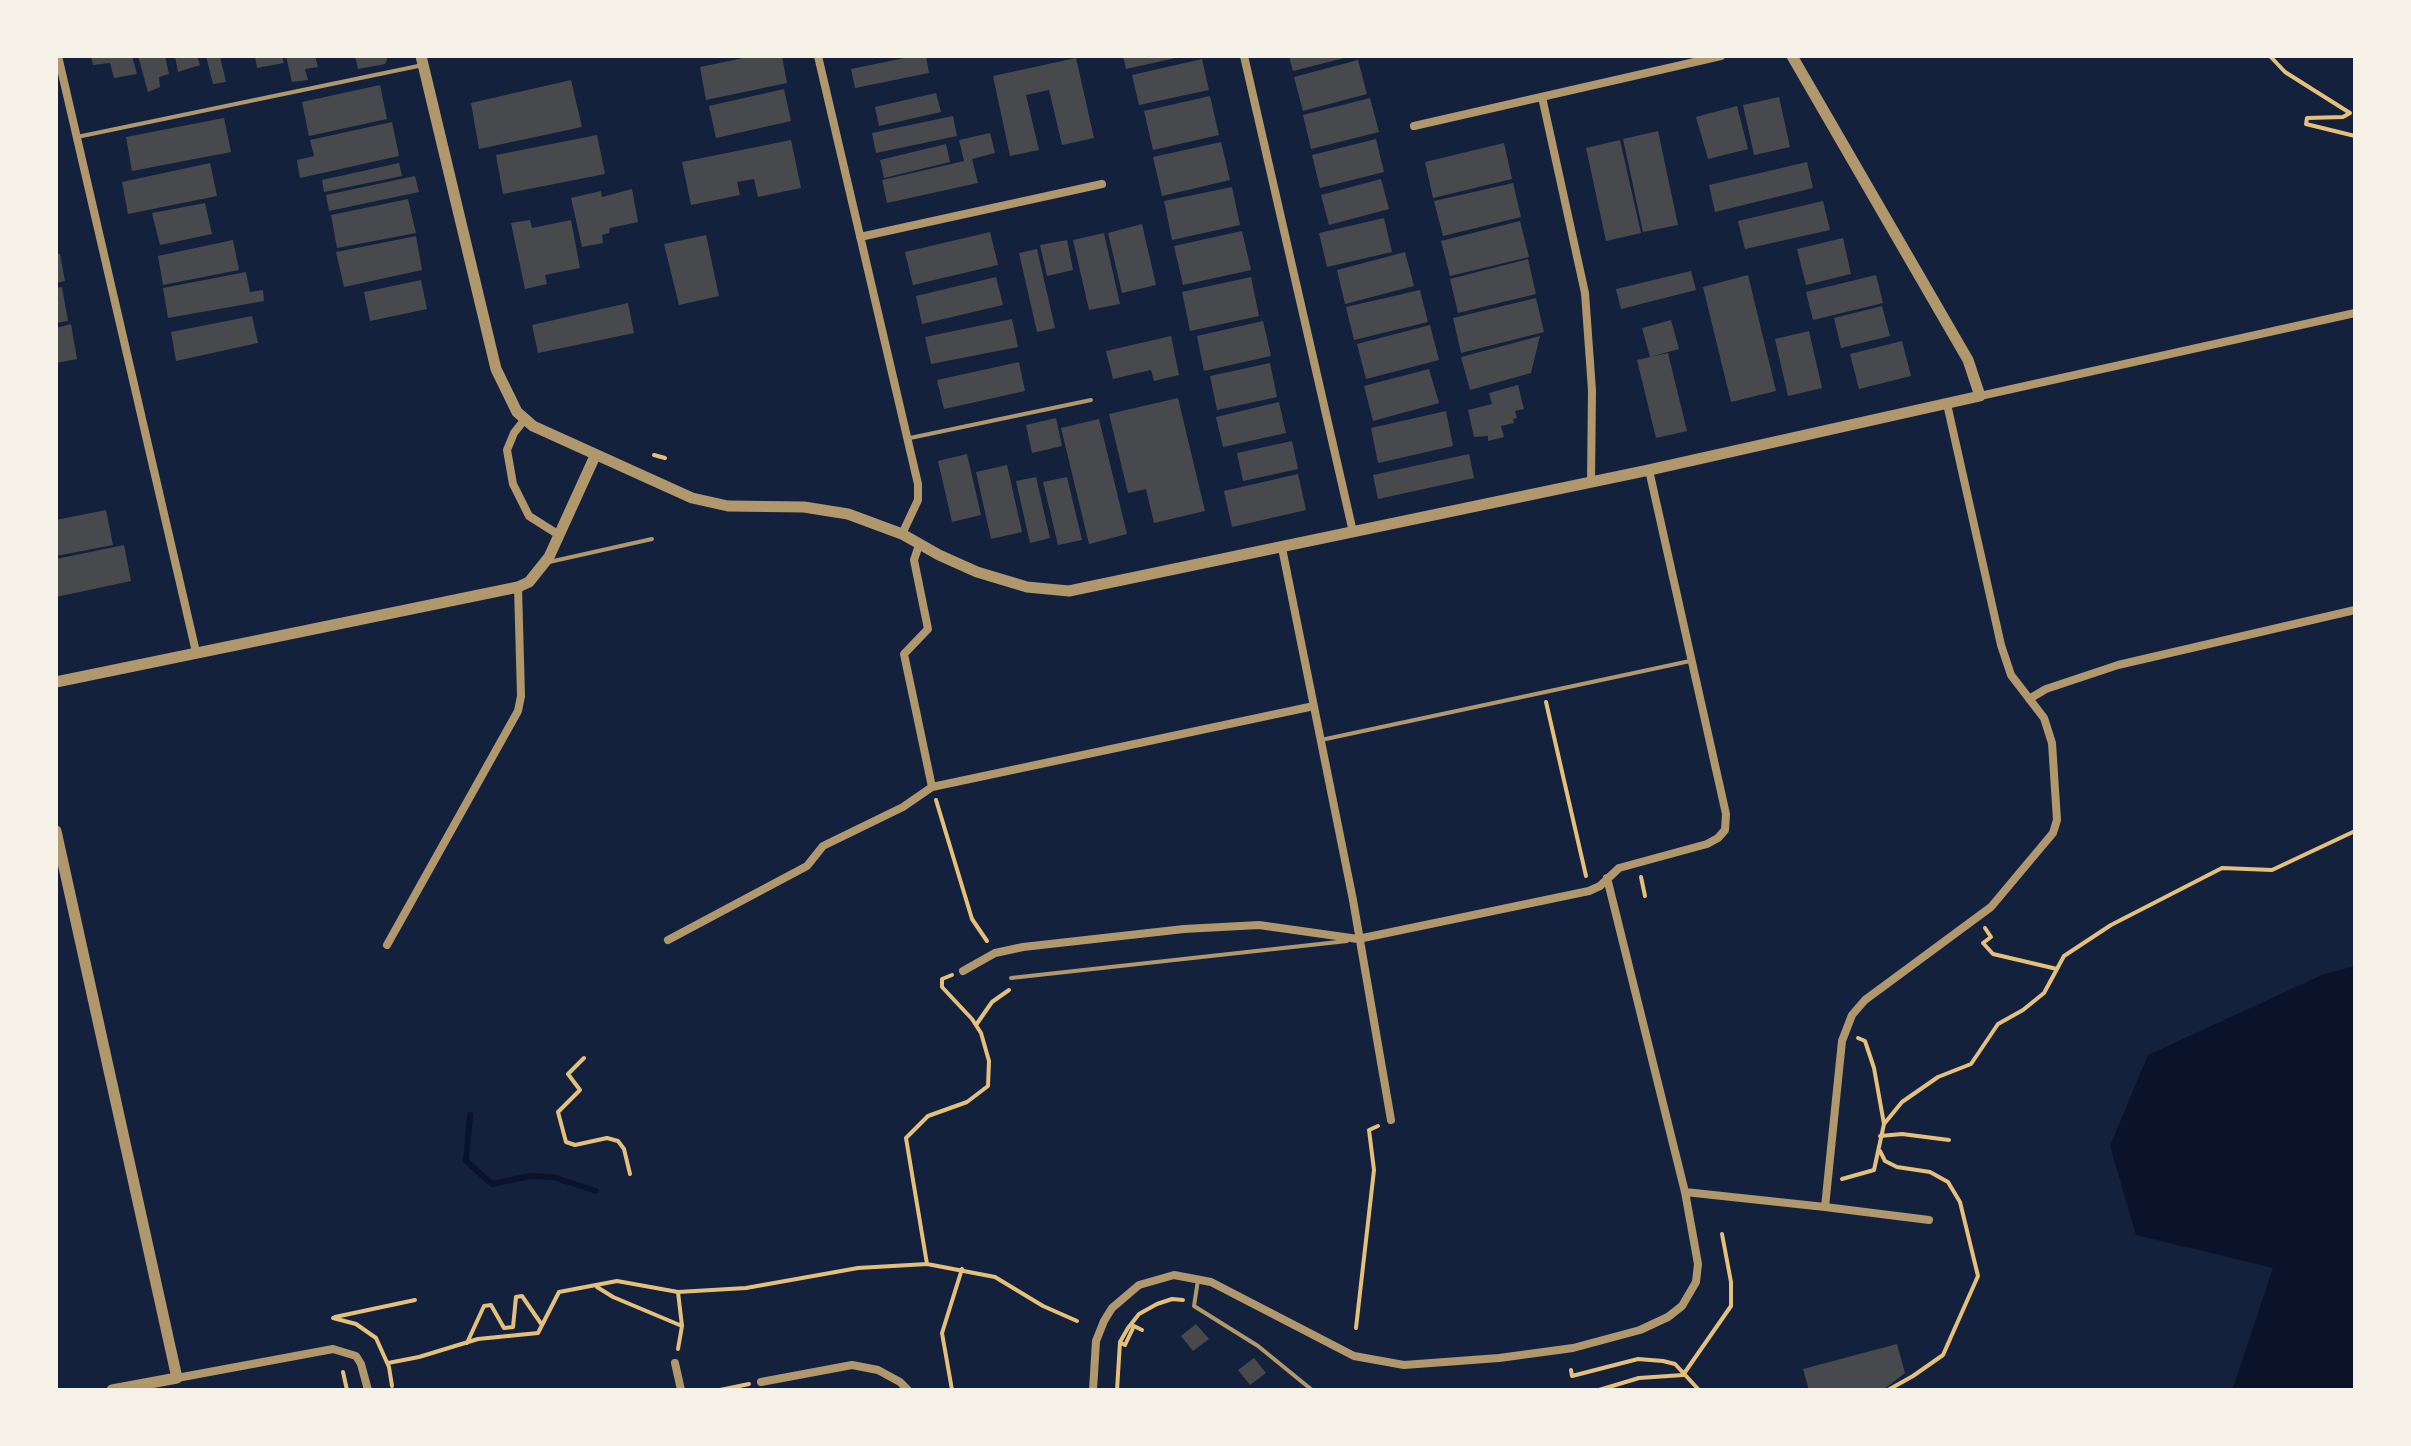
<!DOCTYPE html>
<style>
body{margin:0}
#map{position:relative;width:2411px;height:1446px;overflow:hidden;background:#14213d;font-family:Bitter,serif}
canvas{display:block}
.frame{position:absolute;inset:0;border:58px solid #f6f1e7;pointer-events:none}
</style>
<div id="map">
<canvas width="2411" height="1446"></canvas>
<div class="frame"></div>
</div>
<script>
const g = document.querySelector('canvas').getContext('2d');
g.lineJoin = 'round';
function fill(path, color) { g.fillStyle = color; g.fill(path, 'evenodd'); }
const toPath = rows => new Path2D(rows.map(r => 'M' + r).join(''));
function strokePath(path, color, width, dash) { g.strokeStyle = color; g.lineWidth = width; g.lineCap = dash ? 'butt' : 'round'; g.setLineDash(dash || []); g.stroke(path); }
fill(toPath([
 [2355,966,2355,1390,2232,1390,2273,1268,2136,1235,2110,1146,2148,1055,2324,974]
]), '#0b132b');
strokePath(toPath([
 [470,1115,466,1161,492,1184,530,1176,553,1177,596,1191]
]), '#0b132b', 6);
fill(toPath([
 [91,56,132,56,137,74,114,78,110,63,93,65],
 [138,56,165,56,169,74,159,77,160,87,148,92],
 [175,56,197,56,200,65,178,72],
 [206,56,220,56,226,82,213,84],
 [255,56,282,56,284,63,257,68],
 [286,56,315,56,318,67,305,69,308,80,292,82],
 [355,56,386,56,387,60,385,64,358,69],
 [753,56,782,56,787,83,706,100,700,67],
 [914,56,926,56,929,73,855,88,851,69],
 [1123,56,1180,56,1180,57,1126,69],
 [1289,56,1348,56,1348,57,1293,71],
 [1076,58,1094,138,1062,145,1049,90,1026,95,1039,150,1010,156,993,76],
 [1202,59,1209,90,1139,105,1132,75],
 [1358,60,1367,94,1303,111,1294,77],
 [571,80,582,127,479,149,471,103],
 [380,85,387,119,309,136,302,102],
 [784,89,791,121,716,138,709,106],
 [936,93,941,112,879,126,875,107],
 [1210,96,1219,135,1153,150,1144,111],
 [1779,97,1790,147,1754,155,1743,105],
 [1370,98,1379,132,1311,149,1303,115],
 [1737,106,1748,149,1708,159,1696,117],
 [953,116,957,136,876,153,872,133],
 [224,118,231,152,132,171,126,137],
 [392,122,399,156,300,178,297,160,314,156,310,140],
 [1658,131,1678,225,1643,232,1623,139],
 [990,133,995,153,972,159,978,183,887,203,882,180,964,161,959,140],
 [597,135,605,174,503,194,496,155],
 [1376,139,1384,172,1320,188,1312,155],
 [791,140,801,188,758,197,754,179,737,182,740,195,691,205,682,162],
 [1620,140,1641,233,1606,241,1586,148],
 [1221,142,1230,180,1162,196,1153,157],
 [1504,143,1512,179,1433,198,1425,162],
 [946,144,950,162,884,178,880,160],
 [1807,162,1813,188,1715,212,1709,185],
 [210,163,217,196,128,214,122,182],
 [399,163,402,176,324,192,322,180],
 [415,176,419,192,329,211,326,195],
 [1381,179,1389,209,1329,225,1321,195],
 [1513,183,1521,217,1443,236,1434,201],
 [1232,187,1240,225,1172,240,1164,201],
 [632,189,638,222,610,228,609,233,602,235,603,243,582,247,571,198,601,191,602,197],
 [408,199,416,233,337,248,331,215],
 [1823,201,1830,230,1745,249,1738,221],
 [205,203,212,234,160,245,152,213],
 [1384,218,1392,252,1327,267,1319,233],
 [530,220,532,228,571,220,580,268,545,275,547,284,525,289,511,223],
 [1520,221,1529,257,1450,276,1441,241],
 [1142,224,1156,285,1122,293,1108,233],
 [1242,231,1251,270,1183,285,1174,246],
 [990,232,998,265,913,285,905,252],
 [1104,233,1120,304,1089,310,1073,240],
 [706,235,719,296,679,305,664,244],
 [416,236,422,270,344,287,336,252],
 [1843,238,1851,274,1806,285,1797,249],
 [233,240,239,270,163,285,158,256],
 [1067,240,1073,270,1047,276,1040,245],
 [1037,249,1055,328,1037,332,1019,253],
 [1405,252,1414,286,1345,304,1337,270],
 [56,254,60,254,65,281,56,283],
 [1528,259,1536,294,1458,313,1450,279],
 [1691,271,1696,290,1621,309,1616,289],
 [246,272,250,292,263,290,264,301,168,318,163,288],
 [1748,275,1776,391,1731,402,1703,287],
 [1876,275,1883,303,1813,320,1806,292],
 [996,277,1003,305,922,324,916,296],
 [1251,277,1259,316,1190,331,1182,292],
 [421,280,427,309,370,321,364,292],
 [62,287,68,321,56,323,56,288],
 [1420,290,1428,322,1354,340,1346,307],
 [1536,298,1544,332,1461,353,1453,318],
 [628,303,634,333,538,353,532,325],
 [1882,306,1890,336,1841,348,1834,318],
 [252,316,258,343,176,361,171,332],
 [1012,319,1018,347,931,364,925,337],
 [1671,320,1679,349,1650,357,1642,328],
 [1263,321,1271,356,1204,371,1197,336],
 [71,324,77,359,56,363,56,328],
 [1430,325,1439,360,1366,379,1357,344],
 [1809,331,1822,388,1788,396,1775,339],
 [1171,336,1179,375,1154,381,1151,370,1113,379,1106,351],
 [1540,336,1531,373,1470,390,1461,357],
 [1902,341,1911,376,1859,389,1850,354],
 [1668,353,1687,431,1656,438,1637,360],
 [1019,362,1025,391,944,409,937,380],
 [1270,363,1277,397,1217,410,1210,376],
 [1429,369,1439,403,1373,421,1364,386],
 [1518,385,1524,409,1515,411,1517,418,1513,419,1514,423,1501,426,1504,437,1488,441,1488,436,1474,437,1468,410,1492,404,1489,393],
 [1178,398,1205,511,1154,523,1146,489,1128,493,1109,414],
 [1279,402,1286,433,1223,447,1216,417],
 [1446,411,1453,446,1378,463,1371,428],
 [1056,418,1062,446,1032,453,1026,425],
 [1099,419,1127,534,1089,544,1061,428],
 [1292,441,1298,469,1243,481,1237,453],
 [967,454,981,515,952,522,938,461],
 [1469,454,1474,478,1378,499,1373,475],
 [1007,465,1022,532,991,539,976,472],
 [1298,474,1306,510,1232,527,1224,491],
 [1036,477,1050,538,1030,543,1016,481],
 [1067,477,1082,540,1058,545,1043,482],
 [106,510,113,545,56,556,56,520],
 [124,545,131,581,56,597,56,559],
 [1196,1324,1209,1339,1193,1351,1181,1336],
 [1897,1344,1905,1373,1883,1390,1809,1390,1803,1369],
 [1254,1358,1266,1373,1250,1385,1238,1370]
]), '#48494c');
strokePath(toPath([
 [2270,56,2285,72,2350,113,2343,117,2307,118,2306,124,2355,136],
 [654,455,665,458],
 [1546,702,1586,876],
 [936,800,972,919,987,941],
 [1641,877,1645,896],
 [1985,928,1991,937,1983,943,1993,954,2057,969],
 [976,1025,992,1002,1009,990],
 [1858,1038,1865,1041,1874,1068,1884,1124],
 [584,1058,568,1074,580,1090,558,1112,566,1142,575,1145,607,1138,618,1141,624,1149,630,1174],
 [1880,1136,1902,1134,1949,1140],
 [1880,1151,1885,1161,1897,1167,1930,1172,1948,1182,1960,1202,1978,1276,1943,1355,1913,1376,1888,1390],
 [1842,1179,1874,1170,1884,1124,1902,1102,1938,1077,1971,1064,1998,1024,2023,1010,2044,993,2064,956,2111,925,2222,868,2272,870,2355,831],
 [927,1264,906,1138,928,1116,967,1102,988,1086,989,1061,981,1033,972,1019,942,987,942,979,952,975],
 [597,1287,613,1297,682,1326],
 [335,1317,415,1300],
 [333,1318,356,1324,376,1338,389,1367,392,1386],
 [1356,1328,1374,1170,1369,1130,1378,1126],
 [467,1343,484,1306,491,1305,504,1328,513,1327,516,1297,522,1296,542,1325],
 [1121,1343,1125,1345,1134,1326,1142,1330],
 [678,1349,682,1326,678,1292],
 [388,1363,419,1357,478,1339,538,1333,559,1292,617,1281,678,1292,746,1288,858,1268,927,1264,995,1277,1043,1306,1077,1321],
 [1571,1370,1572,1376,1638,1359,1663,1361,1675,1364,1699,1390],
 [343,1372,347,1390],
 [1683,1375,1731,1306,1731,1282,1722,1234],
 [720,1390,749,1384],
 [952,1390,942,1333,962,1269],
 [1117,1390,1120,1342,1128,1328,1139,1314,1157,1304,1172,1299,1183,1300],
 [1599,1390,1639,1378,1683,1375]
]), '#e5c07b', 4);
strokePath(toPath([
 [77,137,423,65],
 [910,438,1091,400],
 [549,562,652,539],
 [1321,740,1690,661],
 [1011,978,1347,941],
 [1198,1280,1194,1306,1258,1346,1312,1390]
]), '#b1986c', 4);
strokePath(toPath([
 [58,56,196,652],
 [818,56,918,484,918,500,902,534],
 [1244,56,1353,532],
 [1542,97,1585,293,1592,390,1591,482],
 [1414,126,1721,56],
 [860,237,1102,184],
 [1980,396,2355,313],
 [525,419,514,433,507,450,513,484,529,516,559,535],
 [919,545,914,560,928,629,904,654,932,787],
 [1282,548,1353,900,1391,1120],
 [2029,699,2046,689,2118,665,2355,610],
 [668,940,807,866,823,846,903,807,932,787,1314,706],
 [387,945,518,711,521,696,518,587],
 [963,971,995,953,1023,947,1184,929,1259,925,1358,939,1589,891,1600,886,1619,868,1707,844,1718,838,1725,830,1726,814,1649,470],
 [1685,1192,1825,1207,1842,1041,1852,1015,1865,1000,1991,907,2053,833,2057,820,2052,743,2044,718,2011,675,2001,645,1947,404],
 [1825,1207,1929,1220],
 [675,1363,681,1390],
 [177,1378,333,1349,356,1356,361,1364,368,1390],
 [761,1382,852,1365,878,1370,900,1382,908,1390],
 [1093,1390,1096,1341,1104,1321,1112,1308,1139,1285,1174,1275,1211,1282,1354,1356,1404,1365,1499,1358,1573,1348,1640,1330,1668,1317,1682,1306,1696,1282,1698,1264,1693,1236,1685,1192,1607,878]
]), '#b1986c', 8);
strokePath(toPath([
 [421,56,496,369,517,412,533,426,692,498,728,506,804,507,848,514,902,534,939,555,977,572,1027,587,1069,591,1649,470,1980,396,1968,360,1792,56],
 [56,682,518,587,529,582,549,557,595,456],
 [56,831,177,1378,112,1390]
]), '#b1986c', 11);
</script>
